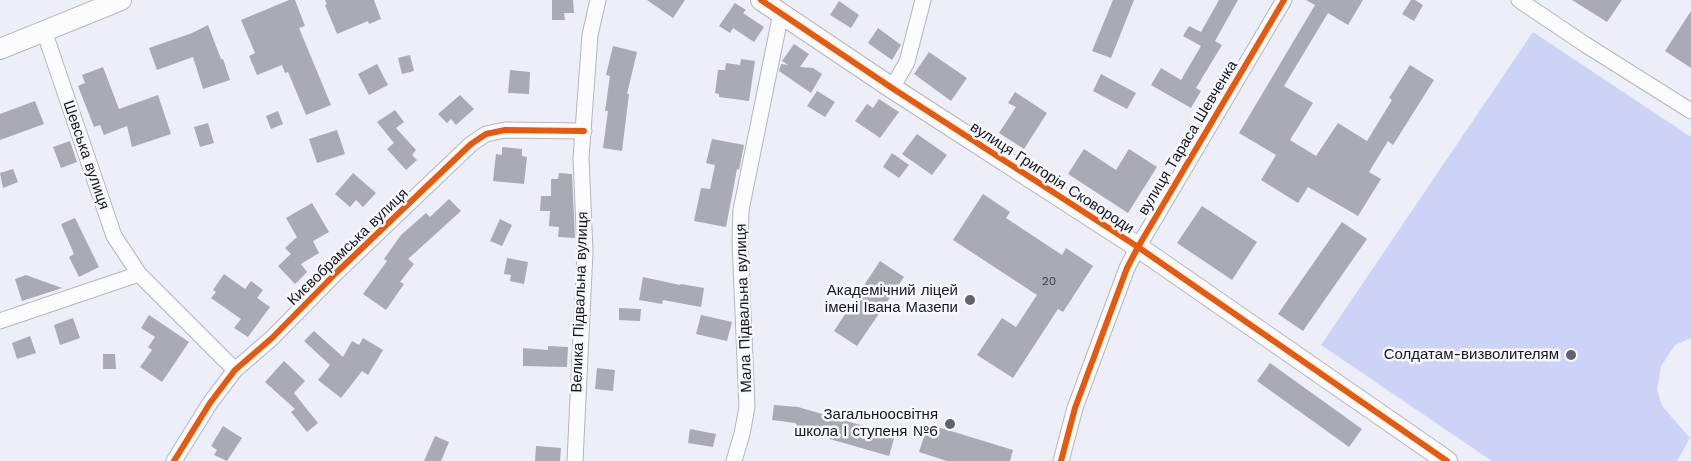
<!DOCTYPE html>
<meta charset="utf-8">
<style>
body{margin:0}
canvas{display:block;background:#eceef8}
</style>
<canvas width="1691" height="461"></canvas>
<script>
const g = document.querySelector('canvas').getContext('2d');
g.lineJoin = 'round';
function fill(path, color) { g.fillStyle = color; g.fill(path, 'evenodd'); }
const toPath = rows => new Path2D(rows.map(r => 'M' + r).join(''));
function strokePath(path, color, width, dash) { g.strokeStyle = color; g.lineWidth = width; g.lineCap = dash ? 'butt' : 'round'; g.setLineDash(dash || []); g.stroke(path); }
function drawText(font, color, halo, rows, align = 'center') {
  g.font = font + ' "Work Sans",sans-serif'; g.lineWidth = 5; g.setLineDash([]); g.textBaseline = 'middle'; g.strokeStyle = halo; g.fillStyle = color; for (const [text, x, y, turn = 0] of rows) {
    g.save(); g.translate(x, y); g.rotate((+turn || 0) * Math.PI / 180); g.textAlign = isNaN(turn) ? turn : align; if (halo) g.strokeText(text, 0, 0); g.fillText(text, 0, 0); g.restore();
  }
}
fill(toPath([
 [1533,32,1691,137,1691,338,1675,345,1661,366,1657,390,1662,406,1690,438,1677,461,1492,461,1321,345]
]), '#cdd2f7');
fill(toPath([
 [289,0,295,0,305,26,299,28,331,105,306,115,288,72,285,73,282,65,257,75,249,56,255,53,241,20],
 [325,0,374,0,381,19,369,24,368,21,337,34,325,5,327,4],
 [552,0,573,0,574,13,564,13,565,20,552,20],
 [647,0,685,0,673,18],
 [1113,0,1134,0,1111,58,1092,51],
 [1219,0,1238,0,1215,41,1222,45,1196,88,1201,91,1191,108,1151,85,1161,68,1181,80,1201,46,1183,36,1189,26,1201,32],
 [1306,0,1363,0,1348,25,1328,13,1284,86,1313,103,1290,140,1316,156,1338,123,1367,141,1392,100,1389,98,1410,65,1434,80,1393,145,1388,141,1369,172,1381,179,1358,216,1308,187,1298,203,1261,180,1276,155,1239,133,1315,5],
 [1411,0,1415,0,1423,5,1414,21,1402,14],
 [1572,0,1622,0,1607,22],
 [839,1,859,15,851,28,830,15],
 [735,3,746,10,743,13,764,27,754,42,733,28,730,33,719,26],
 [1691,11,1691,68,1665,51],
 [208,25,221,59,223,59,230,80,203,89,193,57,157,70,149,48,192,33],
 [878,28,901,45,892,60,868,43],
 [794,44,809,54,800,67,813,68,822,74,811,93,779,71,781,64,788,65,782,61],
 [613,46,637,52,627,94,629,94,622,151,603,148,608,111,605,111,610,76,606,75],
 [929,52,967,78,951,101,914,74],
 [410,55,414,71,402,74,398,58],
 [741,59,755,61,749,101,719,97,719,94,715,93,718,70,725,70,726,63,740,65],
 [377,64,388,85,369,95,358,74],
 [103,67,119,109,158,95,171,134,132,147,127,126,104,135,100,125,94,127,78,86,85,83,82,75],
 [510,70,530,72,529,94,508,93],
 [1101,74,1136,93,1127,109,1093,91],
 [817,91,835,102,825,117,807,106],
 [1015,92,1047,113,1024,149,999,133,1016,107,1008,103],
 [460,95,474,109,456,125,451,119,447,123,438,114],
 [879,99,899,112,880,138,855,121,867,104,873,108],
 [35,101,44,124,0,140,0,114],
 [395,110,404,122,396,128,416,150,412,155,417,160,406,170,387,149,394,143,377,122],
 [278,111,283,124,271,129,266,116],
 [208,123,214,143,200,147,194,127],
 [337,130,345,154,317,163,309,139],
 [917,134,947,155,932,175,902,154],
 [712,139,744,145,739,170,737,169,726,227,694,221,701,188,710,189,715,165,706,163],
 [70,141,77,162,61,168,53,147],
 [502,147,522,149,522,156,527,157,524,184,493,181,496,154,502,155],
 [1084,149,1116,170,1129,149,1157,167,1128,213,1068,174],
 [892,153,909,165,899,178,883,167],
 [13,169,18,182,3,188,0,173],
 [353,173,376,193,363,207,356,200,350,207,335,194],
 [559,173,572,174,575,238,558,237,559,227,549,226,550,211,540,211,541,196,551,196,551,179,558,179],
 [983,194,1010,212,1006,218,1062,255,1066,248,1093,266,1063,312,1058,309,1013,378,977,355,1002,318,1016,327,1037,295,953,240],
 [449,199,461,211,408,259,414,264,400,282,404,284,386,310,363,294,387,261,384,259,401,235,426,213,430,217],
 [312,203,329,232,313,241,319,253,301,264,307,272,295,284,278,266,291,254,285,248,297,237,286,218],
 [1202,206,1257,242,1232,280,1177,243],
 [75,218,99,267,79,277,69,257,74,254,61,224],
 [500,219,512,225,502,246,490,241],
 [1342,222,1367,239,1303,331,1278,314],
 [507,258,528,262,524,284,510,281,511,275,504,274],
 [880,261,904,277,857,346,834,331],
 [224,274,245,289,251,281,263,290,257,298,270,307,248,337,234,328,241,319,211,298,216,292,213,290],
 [26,275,62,288,22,301,15,279],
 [643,277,680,285,681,284,704,288,701,307,663,300,662,304,639,300],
 [619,308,641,309,640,321,619,320],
 [149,315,189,342,162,382,140,367,152,350,148,347,155,337,141,328],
 [701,315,732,322,727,341,696,334],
 [73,318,80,338,60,345,54,325],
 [314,331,343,357,352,341,359,345,363,338,383,350,368,375,362,371,341,398,318,380,330,365,304,341],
 [30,336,36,353,17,359,12,343],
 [548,346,568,347,567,367,523,366,523,348,548,350],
 [103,354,115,354,116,369,103,369],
 [284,361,305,381,294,393,318,423,307,432,291,412,295,409,265,382],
 [1270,363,1362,429,1349,447,1257,381],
 [597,368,615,370,613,391,595,389],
 [774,405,798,407,895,435,889,456,802,431,795,423,772,420],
 [928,424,1013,450,1010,461,947,461,919,452],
 [223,426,242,438,227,461,214,455,217,450,211,446],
 [690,429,716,434,713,447,688,443],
 [435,436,449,442,441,461,424,461],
 [536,446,561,448,560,461,535,461]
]), '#a9aab3');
const minor = toPath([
 [1519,0,1586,45,1691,111],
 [44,31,114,236,139,274,235,370],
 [892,88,907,62,923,0],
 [0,321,139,274],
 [174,461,210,403,235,370,272,338,336,273,471,144,486,134,505,130,584,131],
 [575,461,585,252,581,158,590,35,598,0],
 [734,461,742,434,747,407,740,241,741,210,781,13],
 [1061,461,1075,408,1127,268,1138,247,1284,0]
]);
const tertiary = toPath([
 [761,0,892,88,1138,247,1447,461],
 [0,49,121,0]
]);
strokePath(minor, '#b4b6be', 17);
strokePath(tertiary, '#b4b6be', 22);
strokePath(minor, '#fcfcfe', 15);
strokePath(tertiary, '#fcfcfe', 20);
strokePath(toPath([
 [761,0,892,88,1138,247,1447,461],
 [174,461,210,403,235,370,272,338,336,273,471,144,486,134,505,130,584,131],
 [1061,461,1075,408,1127,268,1138,247,1284,0]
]), '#e8590c', 6);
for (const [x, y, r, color] of [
 [970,300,6,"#61626b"],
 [1571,355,6,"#61626b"],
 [950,424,6,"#61626b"]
]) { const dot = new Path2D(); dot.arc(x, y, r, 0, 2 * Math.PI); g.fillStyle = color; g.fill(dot); strokePath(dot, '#f7f8fd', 2); }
drawText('12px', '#3b3c44', null, [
 ["20",1049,281]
]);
drawText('15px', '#16171f', '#f7f8fd', [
 ["вулиця Тараса Шевченка",1188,138,-59],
 ["Шевська вулиця",86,155,71],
 ["вулиця Григорія Сковороди",1052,178,33],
 ["Києвобрамська вулиця",348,247,-44],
 ["Велика Підвальна вулиця",580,302,-88],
 ["Мала Підвальна вулиця",744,308,-92]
]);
drawText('15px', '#16171f', '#f7f8fd', [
 ["Академічний ліцей",958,291],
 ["імені Івана Мазепи",958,308],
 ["Солдатам-визволителям",1559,355],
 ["Загальноосвітня",938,415],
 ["школа І ступеня №6",938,432]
], 'right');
</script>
